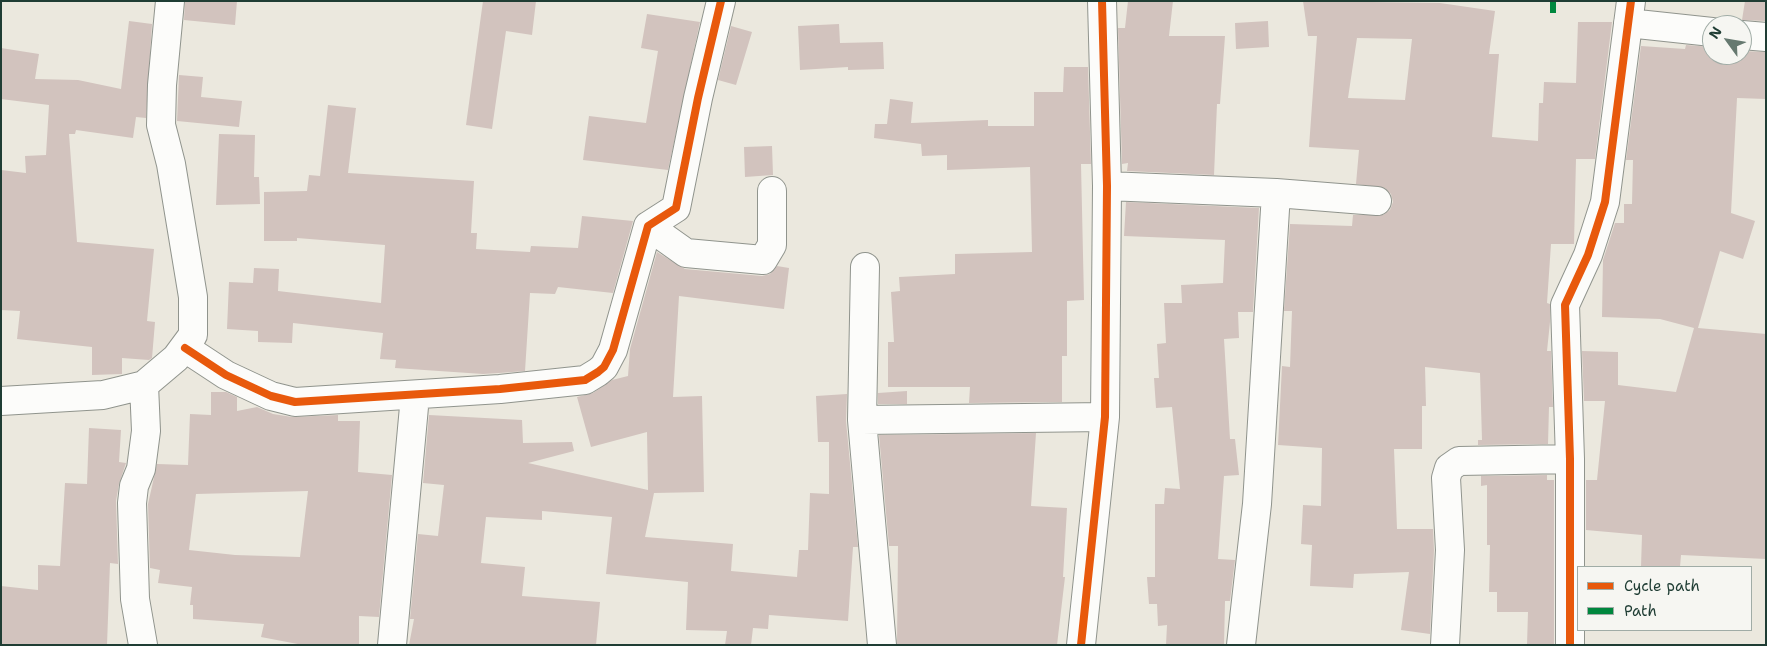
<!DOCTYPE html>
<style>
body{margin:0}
#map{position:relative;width:1767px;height:646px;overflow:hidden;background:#ebe8de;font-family:"Shantell Sans",sans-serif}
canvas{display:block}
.frame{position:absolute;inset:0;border:2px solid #1f3d34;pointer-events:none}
.legend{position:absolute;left:1577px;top:566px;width:175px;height:65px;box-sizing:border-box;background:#f6f6f2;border:1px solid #a0aca6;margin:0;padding:6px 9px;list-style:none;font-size:15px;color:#1f3d34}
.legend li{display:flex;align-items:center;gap:10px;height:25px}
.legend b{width:25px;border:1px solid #a0aca6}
.north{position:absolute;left:1702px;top:15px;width:50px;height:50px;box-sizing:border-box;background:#f6f6f2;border:1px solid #a0aca6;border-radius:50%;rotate:302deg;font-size:14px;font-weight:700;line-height:20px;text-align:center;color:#1f3d34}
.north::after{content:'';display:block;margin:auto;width:18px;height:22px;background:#667970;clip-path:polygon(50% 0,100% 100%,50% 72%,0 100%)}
</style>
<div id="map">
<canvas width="1767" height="646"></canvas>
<div class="frame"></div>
<ul class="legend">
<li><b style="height:6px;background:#e8590c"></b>Cycle path</li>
<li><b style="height:6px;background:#00873e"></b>Path</li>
</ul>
<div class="north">N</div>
</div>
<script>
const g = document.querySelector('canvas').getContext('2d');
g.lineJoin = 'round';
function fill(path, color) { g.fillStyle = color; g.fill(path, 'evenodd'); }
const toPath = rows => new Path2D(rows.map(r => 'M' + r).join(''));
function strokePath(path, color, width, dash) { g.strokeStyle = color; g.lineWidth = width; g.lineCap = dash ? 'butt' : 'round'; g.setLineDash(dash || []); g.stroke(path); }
fill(toPath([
 [185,1,237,1,235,25,184,20],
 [483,1,536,1,532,35,506,31,492,129,466,125],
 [1128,1,1173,1,1169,36,1225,36,1220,104,1217,104,1214,175,1127,171,1128,163,1122,164,1118,28,1125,28],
 [1303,1,1440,3,1495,11,1489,54,1499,54,1492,137,1538,141,1539,103,1543,103,1544,82,1576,83,1578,22,1612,22,1595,159,1576,159,1574,244,1551,244,1547,303,1550,304,1550,322,1547,351,1551,351,1553,407,1549,407,1548,444,1478,445,1478,440,1482,440,1480,373,1425,367,1426,406,1422,406,1422,449,1394,449,1397,529,1433,529,1434,550,1430,634,1401,630,1409,572,1354,574,1353,588,1310,586,1312,545,1301,544,1303,505,1321,506,1322,448,1278,445,1282,366,1290,367,1292,311,1284,311,1290,224,1352,226,1353,215,1383,215,1390,210,1393,202,1391,194,1385,188,1356,184,1359,150,1309,147,1317,36,1308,36],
 [1357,38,1412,39,1405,100,1348,98],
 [1745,1,1766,1,1766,21,1742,20],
 [647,14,700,22,668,170,583,160,589,116,646,123,658,51,641,48],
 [129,21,152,24,146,118,136,117,133,138,76,130,75,134,69,134,77,242,154,249,147,321,155,322,152,358,149,360,122,358,122,374,92,375,92,347,17,339,20,311,1,310,1,170,26,173,25,156,46,155,49,105,1,99,1,48,39,54,35,79,78,80,121,89],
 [1268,21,1269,47,1236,49,1235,23],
 [839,24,840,43,883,42,884,69,848,70,848,67,800,70,798,26],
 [731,26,752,32,736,85,718,80],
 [1686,45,1712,47,1712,55,1742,55,1742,51,1766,52,1766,99,1737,98,1731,213,1755,221,1743,259,1720,251,1698,328,1766,334,1766,559,1681,555,1680,567,1641,567,1642,535,1586,530,1586,480,1597,480,1605,401,1584,401,1582,351,1618,352,1618,385,1676,392,1694,328,1660,319,1602,317,1603,260,1615,223,1624,223,1624,204,1632,204,1633,160,1626,160,1641,46,1685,49],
 [1064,67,1088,67,1091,164,1081,164,1084,300,1067,301,1067,356,1062,356,1062,402,969,403,970,387,888,387,888,342,894,342,891,292,900,291,899,277,955,274,955,254,1032,252,1030,167,947,170,947,155,922,156,921,144,874,138,875,124,887,124,890,99,913,102,911,123,988,120,988,126,1034,126,1034,92,1063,92],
 [179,75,203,77,201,97,242,101,239,127,177,121],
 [328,105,356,108,348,173,474,181,471,233,477,233,476,249,530,252,531,246,578,248,582,216,633,221,613,293,558,287,555,294,530,293,525,371,499,373,483,374,395,368,396,360,380,359,383,333,293,323,292,343,258,342,258,331,227,329,229,282,253,283,254,268,279,269,278,291,381,303,385,245,297,238,297,241,264,241,264,192,307,191,309,175,320,176],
 [219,134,255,135,254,177,259,177,260,204,216,205],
 [772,146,773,175,745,177,744,147],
 [1126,202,1259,208,1253,312,1238,312,1239,338,1224,339,1230,439,1235,439,1239,475,1224,476,1218,559,1235,560,1230,601,1225,601,1224,645,1166,645,1167,625,1158,626,1157,604,1149,604,1147,577,1155,577,1155,504,1164,504,1165,488,1180,489,1172,407,1156,408,1154,378,1159,378,1157,344,1166,343,1164,303,1182,303,1181,285,1223,283,1225,240,1124,236],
 [657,252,685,269,762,276,770,274,777,266,789,268,784,309,679,296,673,397,702,396,704,492,654,493,645,537,733,544,731,571,797,577,799,550,808,550,810,493,829,494,829,442,818,442,816,396,847,394,846,421,858,547,853,547,848,621,769,615,768,629,753,628,751,645,725,645,727,631,686,630,688,582,606,574,612,517,542,511,542,520,486,517,481,563,525,567,522,596,600,602,596,645,409,645,414,619,410,619,418,534,438,536,444,485,423,483,429,415,522,420,523,443,572,442,574,451,528,463,648,490,647,432,591,447,577,397,593,393,612,380,628,376,630,349],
 [907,391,907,404,878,404,878,393],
 [211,392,226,392,237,397,237,411,257,407,273,414,292,417,338,415,338,421,360,421,358,472,392,475,379,617,359,616,359,645,303,645,261,637,264,624,193,619,193,605,190,605,192,587,158,583,160,570,150,568,148,504,157,464,188,465,190,414,211,415],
 [308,491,300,557,235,555,189,550,196,494],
 [89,428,121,430,119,462,126,463,119,484,116,501,118,564,110,563,107,645,1,645,1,586,38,590,38,565,60,566,65,483,87,484],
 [1036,433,1031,506,1067,508,1063,577,1065,577,1057,645,897,645,898,546,889,546,879,435],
 [1547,475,1547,480,1554,480,1554,645,1527,645,1528,612,1497,612,1497,592,1489,592,1490,545,1487,545,1487,485,1481,486,1481,476]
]), '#d2c3be');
const minor = toPath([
 [1628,23,1712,32],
 [1742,35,1766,37],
 [1107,186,1276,193,1257,504,1241,645],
 [1276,193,1377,201],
 [648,226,686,253,763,260,772,245,772,191],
 [185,348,226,375,271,396,295,402,500,389,585,380,598,372,604,367,613,350,648,226,676,208,698,98,721,1],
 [1,401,103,395,144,385,176,358,193,335,193,297,171,164,161,125,162,85,170,1],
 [862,420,865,267],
 [143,645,135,599,132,503,134,486,141,469,146,431,144,385],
 [392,645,415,396],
 [882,645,862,420,1105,417],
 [1081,645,1105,417,1107,186,1102,1],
 [1445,645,1450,550,1446,478,1449,468,1459,461,1570,459],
 [1570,645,1570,459,1565,305,1588,255,1605,202,1631,1]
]);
strokePath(minor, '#90948d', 30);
strokePath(minor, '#fcfcfa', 28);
strokePath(toPath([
 [1553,1,1553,13]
]), '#00873e', 6, [12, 6]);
strokePath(toPath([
 [185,348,226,375,271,396,295,402,500,389,585,380,598,372,604,367,613,350,648,226,676,208,698,98,721,1],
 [1081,645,1105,417,1107,186,1102,1],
 [1570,645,1570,459,1565,305,1588,255,1605,202,1631,1]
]), '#e8590c', 8);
</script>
